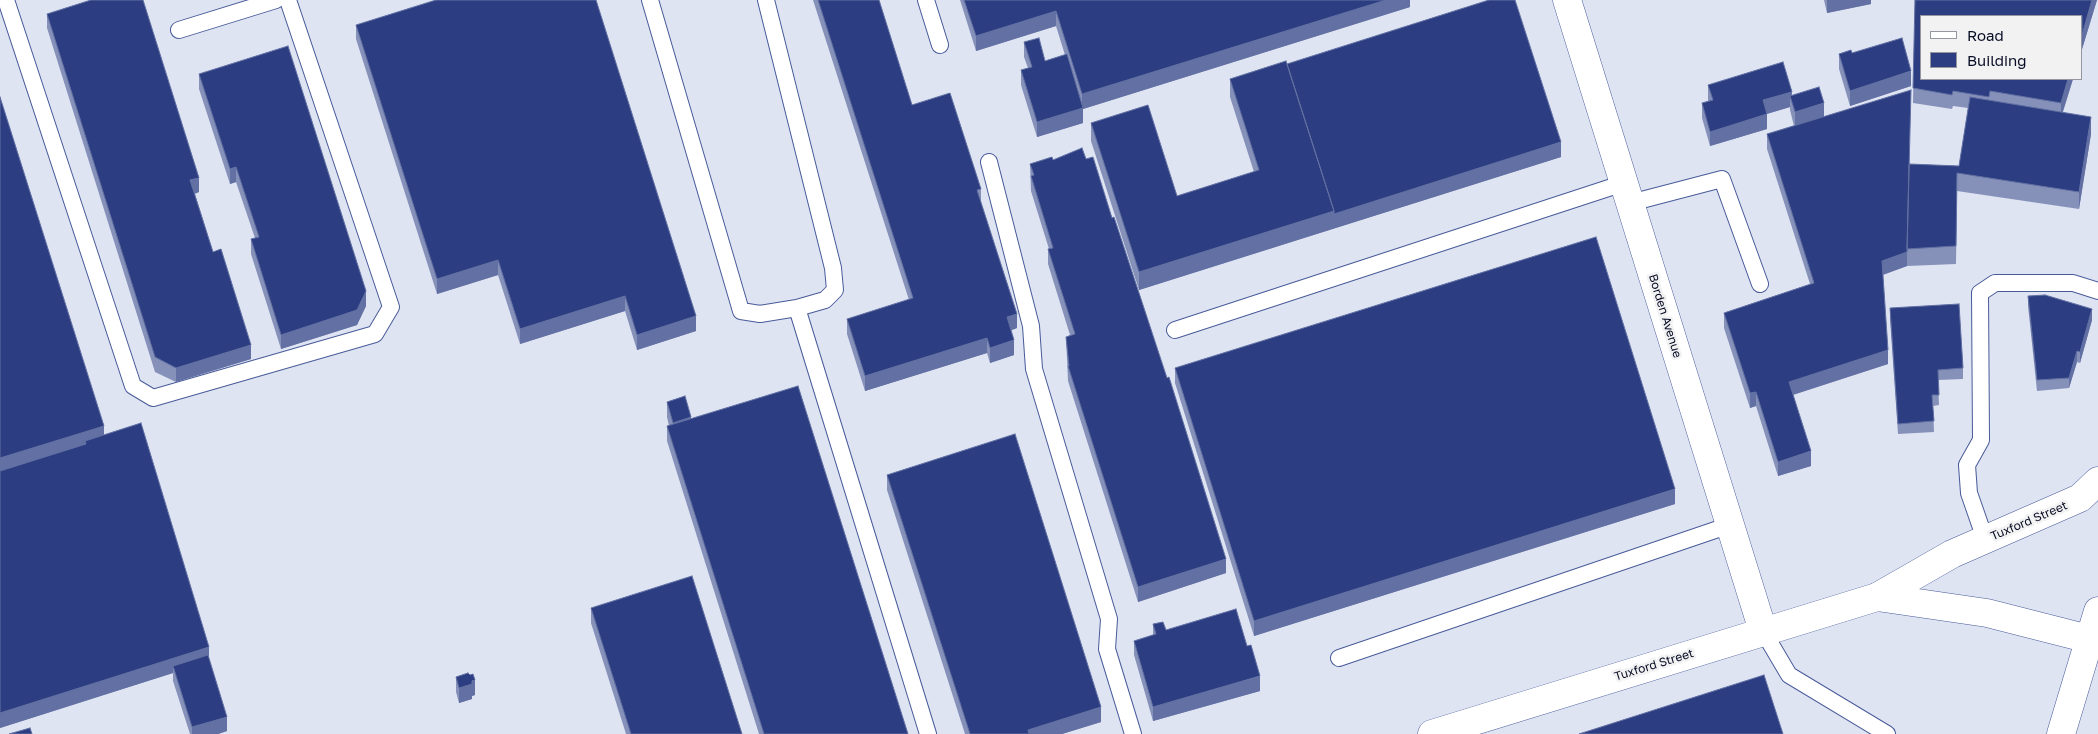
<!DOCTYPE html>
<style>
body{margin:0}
#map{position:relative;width:2098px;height:734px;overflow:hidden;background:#dfe4f3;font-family:"Golos Text",sans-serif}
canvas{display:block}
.legend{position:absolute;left:1920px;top:15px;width:162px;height:65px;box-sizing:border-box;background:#f2f2f2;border:1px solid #9496a0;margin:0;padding:6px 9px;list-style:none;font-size:15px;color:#070d25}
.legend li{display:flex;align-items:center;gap:10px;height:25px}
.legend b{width:25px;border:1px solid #9496a0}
</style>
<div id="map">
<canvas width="2098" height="734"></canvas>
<ul class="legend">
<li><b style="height:6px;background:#fff"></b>Road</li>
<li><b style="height:14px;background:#2c3e81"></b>Building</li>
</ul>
</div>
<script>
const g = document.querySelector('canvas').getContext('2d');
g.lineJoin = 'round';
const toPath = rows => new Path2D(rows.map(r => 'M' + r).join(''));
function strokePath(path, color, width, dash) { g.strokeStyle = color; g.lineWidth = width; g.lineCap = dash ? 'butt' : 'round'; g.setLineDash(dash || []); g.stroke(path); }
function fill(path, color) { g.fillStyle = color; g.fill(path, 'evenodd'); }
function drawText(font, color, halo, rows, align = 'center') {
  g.font = font + ' "Golos Text",sans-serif'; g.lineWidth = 5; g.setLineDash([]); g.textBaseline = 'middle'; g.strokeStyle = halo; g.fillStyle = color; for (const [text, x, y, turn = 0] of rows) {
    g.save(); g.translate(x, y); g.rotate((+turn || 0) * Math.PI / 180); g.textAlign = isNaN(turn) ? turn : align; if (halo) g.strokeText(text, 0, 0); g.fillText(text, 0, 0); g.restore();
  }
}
const service = toPath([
 [6,0,133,386,153,398,375,334,391,307,288,0],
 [650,0,741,311,760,314,797,308,825,300,835,290,833,268,766,0],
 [926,0,940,45],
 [179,30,276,0],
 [989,162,1031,326,1034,369,1109,619,1107,649,1133,734],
 [1630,203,1722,179,1760,284],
 [797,308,928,734],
 [1175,330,1624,183],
 [1985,539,1969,493,1967,465,1981,440,1980,293,1995,283,2073,283,2098,291],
 [1763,631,1789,675,1887,734],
 [1339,658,1730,525]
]);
const minor = toPath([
 [1567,0,1763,631],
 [1432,734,1877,597,1987,613,2089,639]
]);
const tertiary = toPath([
 [1877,597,1952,554,2080,498,2098,481]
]);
const primary = toPath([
 [2061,734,2098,611]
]);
strokePath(service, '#485b99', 18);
strokePath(minor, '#485b99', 29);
strokePath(tertiary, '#485b99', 29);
strokePath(primary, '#485b99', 29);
strokePath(service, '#fff', 16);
strokePath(minor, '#fff', 28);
strokePath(tertiary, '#fff', 28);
strokePath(primary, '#fff', 28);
fill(toPath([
 [813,0,879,0,912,105,981,189,981,203,1017,328,1011,330,1014,355,990,363,987,353,865,391,847,334,847,319,909,300],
 [960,0,1410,0,1410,7,1083,109,1083,123,1037,137,1021,85,1021,70,1028,68,1024,57,1024,42,1045,61,1065,55,1056,26,976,51],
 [1824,0,1871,0,1871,4,1827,13],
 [1915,0,2097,0,2063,112,2091,134,2079,209,1957,191,1956,264,1907,266,1883,275,1888,364,1793,395,1811,466,1778,476,1756,406,1750,408,1724,328,1724,313,1810,284,1767,149,1767,134,1794,126,1790,110,1790,107,1767,114,1767,129,1710,146,1702,118,1702,103,1708,101,1708,85,1792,95,1824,117,1910,164,1959,166,1968,108,1953,106,1952,109,1913,103],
 [47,14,199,192,195,194,213,252,251,359,176,382,155,372,47,28],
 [356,25,696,331,637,350,625,311,520,344,498,275,437,294,356,39],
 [1852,53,1911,86,1850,106,1839,69,1839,54],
 [1287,64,1561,157,1139,290,1091,141,1091,123,1177,196,1254,172,1230,97,1230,79],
 [199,74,366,306,357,325,281,349,251,254,251,239,255,238,236,182,230,184,199,89],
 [0,97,104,435,209,661,227,731,218,734,190,734,173,681,173,673,0,728],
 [1086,159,1112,218,1226,573,1138,602,1068,381,1066,337,1070,335,1048,264,1048,249,1049,249,1031,191,1030,164,1053,160],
 [2028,296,2092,320,2080,363,2077,362,2069,388,2037,391,2028,306],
 [1890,308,1963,368,1963,379,1938,380,1939,405,1933,406,1934,432,1898,434,1890,319],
 [1175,368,1675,504,1254,636,1175,383],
 [667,402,691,419,908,734,759,734,667,441,667,426,669,426,667,417],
 [887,475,1101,722,1062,734,965,734,887,490],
 [591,608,742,734,626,734,591,623],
 [1153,624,1260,691,1153,721,1134,655,1134,641,1153,635],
 [456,677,475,695,472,696,472,699,459,703,456,692]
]), '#8691ba');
fill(toPath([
 [1386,0,1410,0,1410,7,1083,109,1083,123,1037,137,1037,122,1082,108,1082,94],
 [1827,0,1871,0,1871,4,1827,13],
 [2092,0,2097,0,2082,49,2082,35],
 [1056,11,1056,26,976,51,976,36],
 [1911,71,1911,86,1850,106,1850,91],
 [2068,79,2073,79,2061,117,2061,103],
 [1792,92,1792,103,1790,96,1790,107,1763,115,1763,100],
 [1824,103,1824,118,1795,126,1795,112],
 [1767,114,1767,129,1710,146,1710,132],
 [2091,117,2091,134,2079,209,2079,192],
 [1561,142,1561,157,1139,290,1139,272,1334,211],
 [236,167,236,182,230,184,230,169],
 [199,178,199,192,190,195,190,180],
 [1907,252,1907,266,1882,275,1882,261],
 [498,260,498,275,437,294,437,279],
 [366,291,366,306,357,325,281,349,281,335],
 [625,296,625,311,520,344,520,329],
 [2092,309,2092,320,2080,363,2080,352],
 [1017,314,1017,328,1007,332,1007,317],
 [696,316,696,331,637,350,637,335],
 [987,338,987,353,865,391,865,376],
 [1014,340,1014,355,990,363,990,348],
 [251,345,251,359,176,382,176,368],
 [1888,350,1888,364,1789,396,1789,382],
 [2077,351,2077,362,2069,388,2069,378],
 [1756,392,1756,406,1750,408,1750,393],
 [691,417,691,432,673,438,673,423],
 [104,426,104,440,85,441,85,446,0,473,0,458],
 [1811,451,1811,466,1778,476,1778,462],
 [1675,489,1675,504,1254,636,1254,621],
 [1226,559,1226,573,1138,602,1138,587],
 [209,647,209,662,173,666,173,673,0,728,0,713],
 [1260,676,1260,691,1153,721,1153,707],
 [475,680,475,695,472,696,472,699,459,703,459,688],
 [1101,707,1101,722,1062,734,1028,734,1028,730],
 [227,717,227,731,218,734,192,734,192,727]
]), '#6270a3');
const building = toPath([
 [91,0,143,0,199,178,190,180,213,252,221,249,251,345,176,368,155,357,47,14,91,0],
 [436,0,596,0,696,316,637,335,625,296,520,329,498,260,437,279,356,25,436,0],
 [818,0,879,0,912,105,950,93,981,189,977,190,1017,314,1007,317,1014,340,990,348,987,338,865,376,847,319,913,298,818,0],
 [964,0,1386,0,1082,94,1056,11,976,36,964,0],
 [1489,0,1515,0,1561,142,1334,214,1334,211,1287,64,1489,0],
 [1915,0,2092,0,2082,35,2082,16,1922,16,1922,79,2068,79,2061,103,1990,91,1989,97,1953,91,1952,95,1913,88,1915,0],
 [1039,38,1045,61,1067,54,1083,108,1037,122,1021,70,1032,67,1024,42,1039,38],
 [1902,38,1911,71,1850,91,1839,54,1851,50,1852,53,1902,38],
 [288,46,366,291,357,310,281,335,251,239,259,237,236,167,230,169,199,74,288,46],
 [1286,61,1334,211,1139,272,1091,123,1148,105,1177,196,1259,170,1230,79,1286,61],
 [1783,62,1792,92,1763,100,1767,114,1710,132,1702,103,1713,100,1708,85,1783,62],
 [1819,87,1824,103,1795,112,1790,96,1819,87],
 [1911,90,1907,252,1882,261,1888,350,1789,382,1811,451,1778,462,1756,392,1750,393,1724,313,1814,283,1767,134,1911,90],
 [0,97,104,426,0,458,0,97],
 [1970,97,2091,117,2079,192,1957,173,1956,246,1907,249,1909,164,1959,166,1970,97],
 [1082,148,1086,159,1093,157,1112,218,1114,217,1167,378,1169,377,1226,559,1138,587,1068,366,1069,366,1066,337,1075,334,1048,249,1053,248,1031,176,1034,175,1030,164,1052,157,1053,160,1082,148],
 [1596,237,1675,489,1254,621,1175,368,1596,237],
 [2045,295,2092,309,2080,352,2077,351,2069,378,2037,380,2028,296,2045,295],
 [1959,304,1963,368,1938,370,1939,395,1932,395,1934,421,1898,424,1890,308,1959,304],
 [798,386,908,734,764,734,667,426,798,386],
 [685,396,691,417,673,423,667,402,685,396],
 [141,423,209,647,0,713,0,471,86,444,85,441,141,423],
 [1015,434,1101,707,1028,730,1029,734,970,734,887,475,1015,434],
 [692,576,742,734,631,734,591,608,692,576],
 [1236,609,1247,646,1251,645,1260,676,1153,707,1134,641,1156,634,1153,624,1163,622,1166,630,1236,609],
 [208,655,227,717,192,727,173,666,208,655],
 [468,673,470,675,473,674,475,680,472,681,472,684,459,688,456,677,468,673],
 [1764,675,1783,734,1579,734,1764,675],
 [30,728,32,734,9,734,30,728]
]);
fill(building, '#2c3e81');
strokePath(building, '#6270a3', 1);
drawText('12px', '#070d25', '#f2f2f2', [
 ["Borden Avenue",1665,316,73],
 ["Tuxford Street",2029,521,-23],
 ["Tuxford Street",1654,665,-17]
]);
</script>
